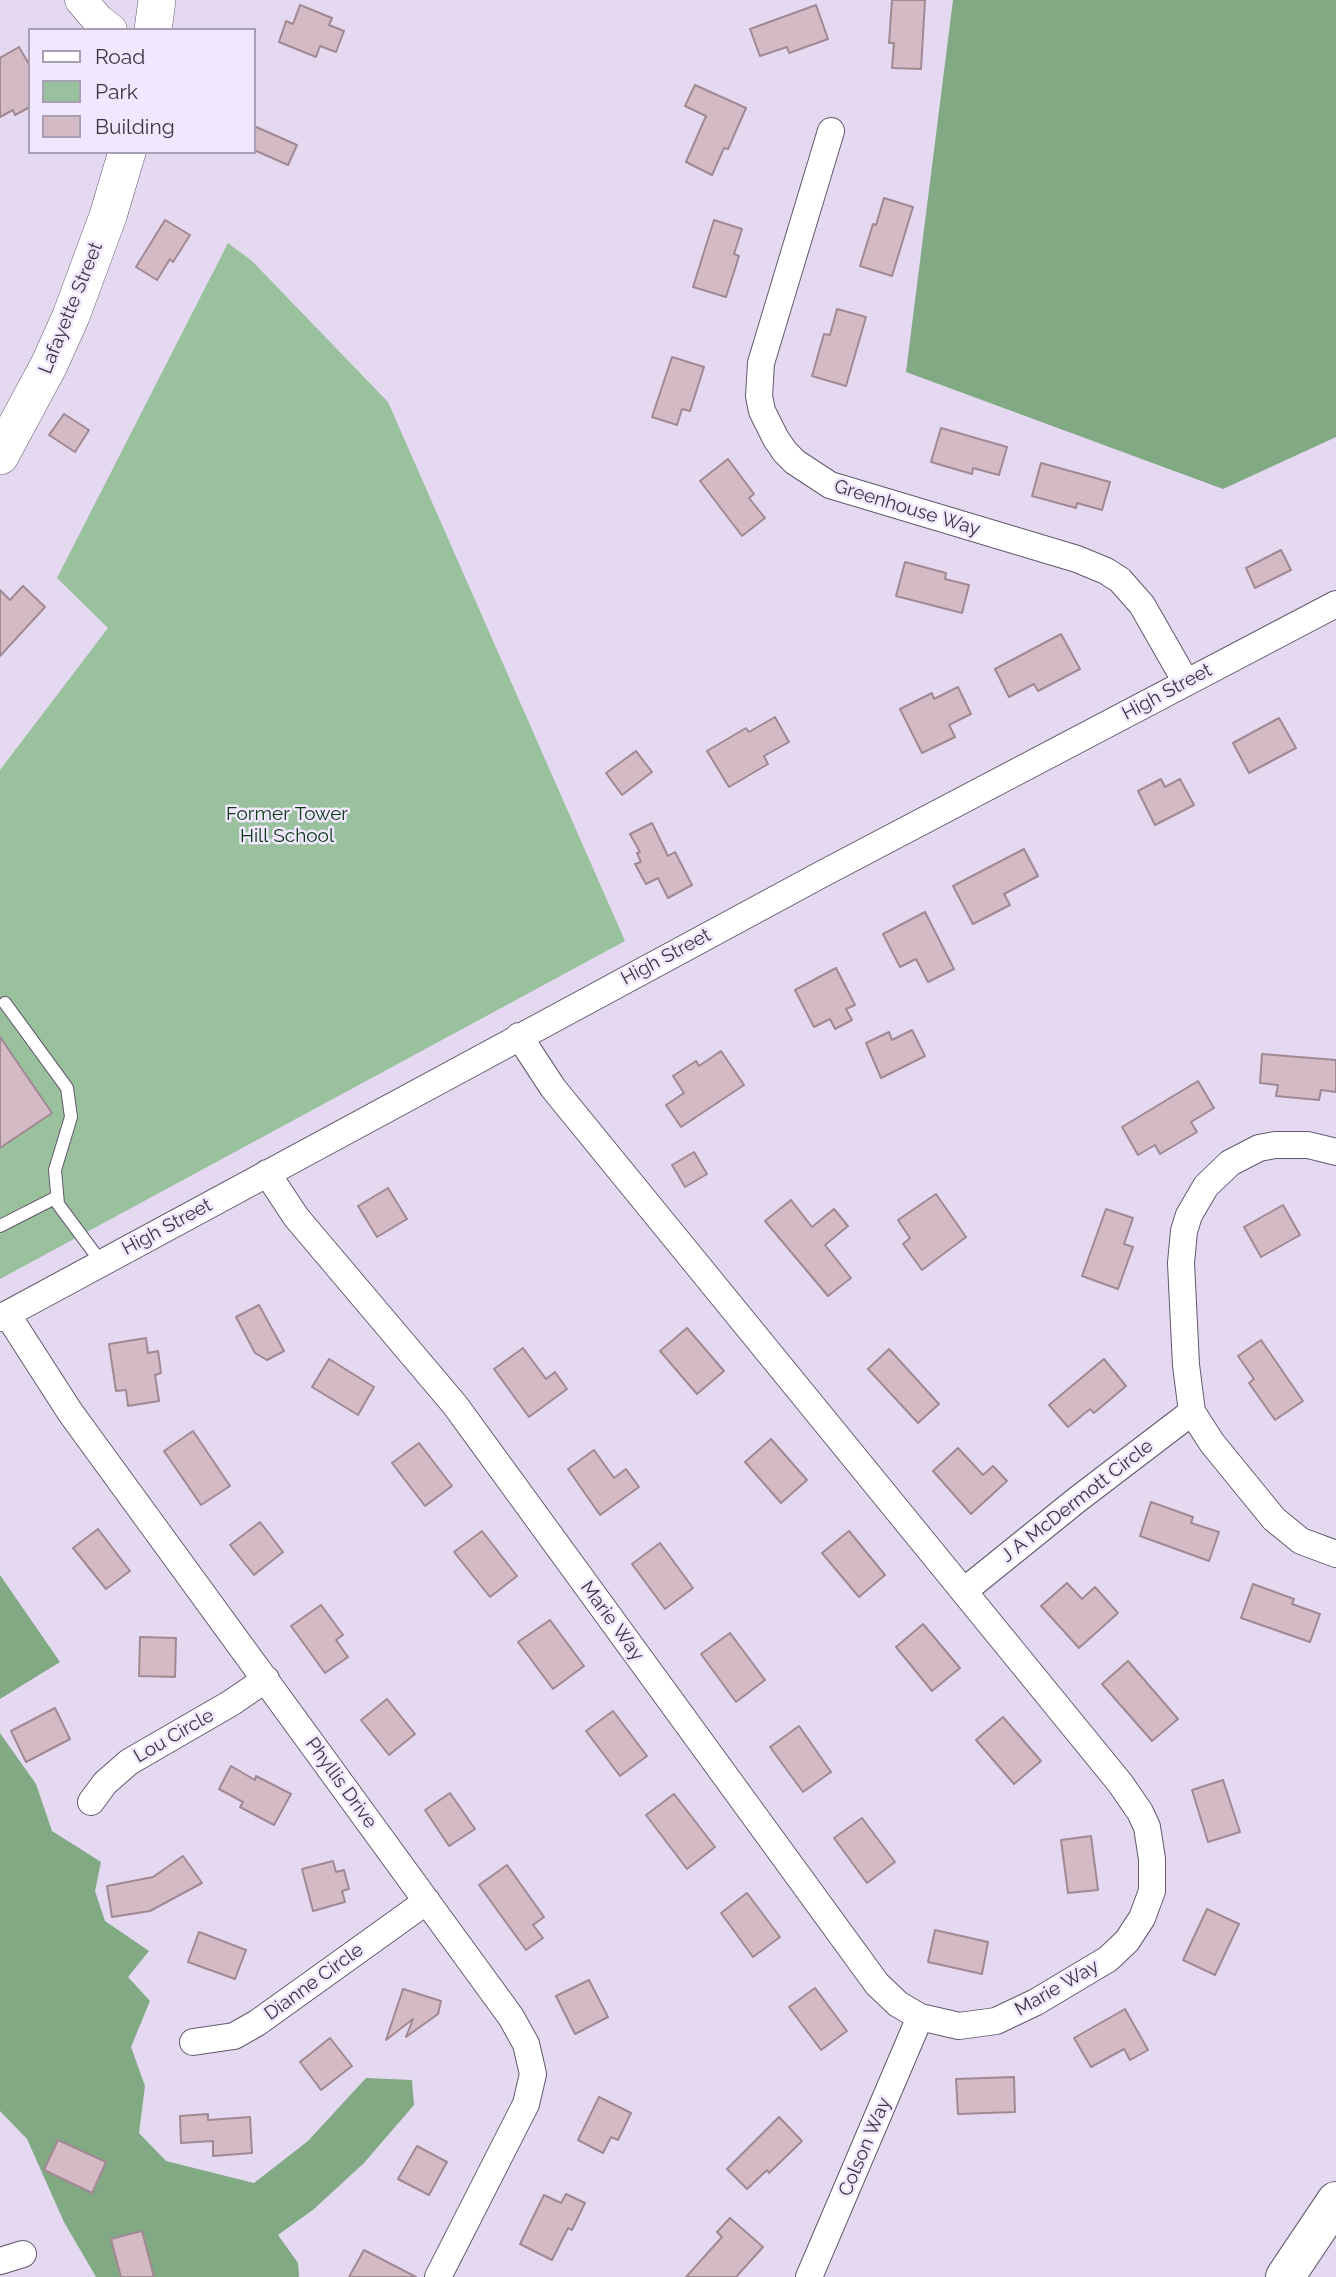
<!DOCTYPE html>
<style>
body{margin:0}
#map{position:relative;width:1336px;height:2277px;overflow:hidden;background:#e4d9f1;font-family:Raleway,sans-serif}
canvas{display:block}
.legend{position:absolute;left:28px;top:28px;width:228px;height:126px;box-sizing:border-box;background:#f1e7fe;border:2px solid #a8a0b2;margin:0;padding:9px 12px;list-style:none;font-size:21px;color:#3a363f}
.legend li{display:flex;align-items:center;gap:14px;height:35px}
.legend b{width:35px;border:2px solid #a8a0b2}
</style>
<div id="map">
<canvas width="1336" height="2277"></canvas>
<ul class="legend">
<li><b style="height:9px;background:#fff"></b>Road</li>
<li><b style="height:19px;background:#9ac19d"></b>Park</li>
<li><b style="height:19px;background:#d4bac4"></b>Building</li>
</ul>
</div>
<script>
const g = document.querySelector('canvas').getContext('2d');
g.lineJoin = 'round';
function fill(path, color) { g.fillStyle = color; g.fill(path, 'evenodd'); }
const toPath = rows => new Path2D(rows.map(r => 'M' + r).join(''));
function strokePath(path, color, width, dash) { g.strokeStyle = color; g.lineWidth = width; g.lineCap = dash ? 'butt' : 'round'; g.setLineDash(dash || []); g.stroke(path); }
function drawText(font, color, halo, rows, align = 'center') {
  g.font = font + ' Raleway,sans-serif'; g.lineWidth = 5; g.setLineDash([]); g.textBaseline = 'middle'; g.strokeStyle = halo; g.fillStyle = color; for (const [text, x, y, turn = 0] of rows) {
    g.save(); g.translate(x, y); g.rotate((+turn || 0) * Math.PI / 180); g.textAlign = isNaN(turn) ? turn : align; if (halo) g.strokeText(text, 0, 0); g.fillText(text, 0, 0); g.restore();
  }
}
fill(toPath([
 [228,243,252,261,388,402,625,941,0,1279,0,770,108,628,57,578]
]), '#9ac19d');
fill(toPath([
 [953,0,1336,0,1336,437,1223,489,906,372],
 [0,1575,60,1662,0,1699],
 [0,1733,36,1784,52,1831,101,1862,95,1891,105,1921,149,1951,128,1977,150,2001,131,2047,145,2086,139,2133,166,2161,254,2183,308,2141,366,2078,412,2080,414,2105,364,2163,314,2209,278,2235,298,2263,299,2277,96,2277,64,2222,27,2139,0,2111]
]), '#81a984');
const building = toPath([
 [892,0,925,0,921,69,892,68,894,43,889,43,892,0],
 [300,5,332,18,329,25,344,31,336,52,320,46,316,57,279,42,286,21,293,24,300,5],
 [816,5,828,39,789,53,787,47,760,56,750,29,816,5],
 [19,47,30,66,30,107,15,115,13,110,0,117,0,58,19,47],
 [695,85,746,108,728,149,724,148,712,175,686,162,706,116,685,106,695,85],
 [254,126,297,145,288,165,254,150,254,126],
 [884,198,913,207,892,276,860,266,873,224,876,225,884,198],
 [165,220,190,235,173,262,170,259,157,280,136,267,165,220],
 [714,220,742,229,734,254,739,256,726,297,693,287,714,220],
 [837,309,866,317,846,386,812,376,824,334,830,335,837,309],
 [672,357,704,367,690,411,682,409,677,425,652,417,672,357],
 [64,414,89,430,75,452,49,435,64,414],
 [941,428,1007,447,999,475,973,468,972,474,931,462,941,428],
 [728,459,754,494,749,498,765,518,742,536,700,481,728,459],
 [1041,463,1110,482,1102,510,1077,503,1076,508,1032,496,1041,463],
 [1281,550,1291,570,1255,588,1246,568,1281,550],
 [905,562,946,573,945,579,969,585,962,613,896,596,905,562],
 [23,586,45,607,0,656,0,590,10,600,23,586],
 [1061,634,1080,669,1038,691,1034,684,1009,697,995,669,1061,634],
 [958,687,971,714,949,725,955,737,922,753,900,709,932,693,934,699,958,687],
 [775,717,789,742,764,756,768,764,729,787,707,751,746,728,749,732,775,717],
 [1279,718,1296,748,1249,773,1233,743,1279,718],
 [636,751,652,772,622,795,606,773,636,751],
 [1161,779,1165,787,1180,779,1194,805,1155,825,1138,791,1161,779],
 [652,823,668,856,675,852,692,885,668,898,658,878,646,884,635,864,641,862,637,853,640,852,630,834,652,823],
 [1024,849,1038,876,1004,894,1010,905,973,924,953,886,1024,849],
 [925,912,954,969,928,982,916,959,900,967,883,934,925,912],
 [836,968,855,1005,846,1009,852,1020,835,1029,830,1019,814,1027,795,990,836,968],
 [912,1030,925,1056,881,1078,866,1043,889,1032,892,1040,912,1030],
 [0,1037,52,1113,0,1148,0,1037],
 [721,1051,744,1085,681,1127,666,1105,684,1093,673,1076,696,1061,699,1066,721,1051],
 [1262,1054,1336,1060,1336,1092,1321,1090,1319,1100,1276,1096,1278,1085,1260,1083,1262,1054],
 [1198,1081,1214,1108,1191,1122,1197,1132,1160,1154,1155,1145,1138,1155,1122,1127,1198,1081],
 [694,1152,707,1174,685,1187,672,1165,694,1152],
 [388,1188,407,1219,377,1237,358,1206,388,1188],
 [936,1194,966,1237,922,1270,903,1244,910,1238,898,1220,936,1194],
 [791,1200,812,1227,834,1209,848,1226,825,1245,851,1278,828,1296,765,1221,791,1200],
 [1283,1205,1300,1235,1261,1257,1244,1227,1283,1205],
 [1106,1209,1133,1218,1124,1244,1133,1247,1118,1289,1082,1276,1106,1209],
 [259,1305,284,1351,267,1360,255,1353,236,1317,259,1305],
 [687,1328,724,1371,697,1394,660,1351,687,1328],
 [146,1338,148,1353,158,1351,161,1373,155,1375,159,1401,128,1406,126,1390,116,1391,109,1344,146,1338],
 [1261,1340,1303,1401,1275,1420,1249,1383,1254,1379,1238,1356,1261,1340],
 [523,1348,546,1379,555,1372,567,1389,529,1417,494,1369,523,1348],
 [889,1349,939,1404,918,1423,868,1369,889,1349],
 [329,1359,374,1387,358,1415,312,1387,329,1359],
 [1104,1359,1126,1386,1094,1413,1090,1409,1068,1427,1049,1405,1104,1359],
 [193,1431,230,1486,201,1505,164,1451,193,1431],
 [771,1439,807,1480,781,1503,745,1462,771,1439],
 [419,1443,452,1486,425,1506,392,1463,419,1443],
 [958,1448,983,1475,993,1466,1007,1481,971,1514,933,1471,958,1448],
 [594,1450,614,1478,626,1469,639,1487,600,1515,568,1469,594,1450],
 [1151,1502,1193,1517,1191,1523,1219,1532,1209,1561,1140,1536,1151,1502],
 [260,1522,283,1552,254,1575,230,1545,260,1522],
 [98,1529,130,1571,106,1589,73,1548,98,1529],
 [482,1531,517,1576,490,1597,454,1552,482,1531],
 [849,1531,885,1575,859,1597,822,1553,849,1531],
 [660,1543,693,1588,665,1609,632,1564,660,1543],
 [1067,1583,1082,1599,1095,1587,1118,1613,1079,1648,1041,1606,1067,1583],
 [1253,1584,1294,1599,1292,1604,1320,1614,1310,1642,1241,1618,1253,1584],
 [321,1605,343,1635,336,1640,348,1657,325,1673,291,1626,321,1605],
 [550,1620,584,1666,553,1689,518,1642,550,1620],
 [923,1624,960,1668,932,1691,896,1647,923,1624],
 [730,1633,765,1680,736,1702,701,1654,730,1633],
 [140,1637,176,1638,175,1677,139,1676,140,1637],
 [1128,1661,1178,1719,1152,1741,1102,1684,1128,1661],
 [387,1699,415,1734,389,1755,361,1720,387,1699],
 [55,1708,70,1739,26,1762,11,1731,55,1708],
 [613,1711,647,1756,620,1776,586,1731,613,1711],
 [1003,1717,1041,1761,1014,1784,976,1740,1003,1717],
 [799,1726,831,1772,803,1792,770,1747,799,1726],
 [231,1766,255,1780,256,1776,291,1794,274,1825,240,1807,243,1802,219,1789,231,1766],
 [1223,1780,1240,1832,1208,1842,1192,1790,1223,1780],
 [450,1793,475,1829,449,1846,425,1810,450,1793],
 [674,1794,715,1847,687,1869,646,1815,674,1794],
 [862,1818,895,1862,867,1883,834,1838,862,1818],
 [1091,1836,1098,1890,1068,1893,1061,1840,1091,1836],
 [183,1856,202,1883,150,1911,112,1917,107,1886,153,1877,183,1856],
 [333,1861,336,1872,344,1870,349,1889,342,1891,345,1902,313,1911,302,1869,333,1861],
 [507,1865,544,1917,533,1925,543,1938,526,1950,479,1885,507,1865],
 [747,1893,780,1937,753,1957,721,1913,747,1893],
 [1207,1909,1239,1924,1215,1975,1183,1960,1207,1909],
 [935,1930,988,1942,982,1974,928,1962,935,1930],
 [199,1932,246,1950,235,1979,188,1962,199,1932],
 [589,1980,608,2017,575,2034,556,1996,589,1980],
 [815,1988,847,2031,821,2050,789,2007,815,1988],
 [403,1989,441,2001,438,2014,406,2037,413,2019,386,2040,403,1989],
 [1125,2009,1148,2050,1130,2060,1124,2049,1091,2067,1074,2038,1125,2009],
 [330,2038,352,2066,321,2090,300,2062,330,2038],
 [1014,2077,1015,2112,958,2114,956,2079,1014,2077],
 [599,2097,631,2113,618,2140,611,2137,603,2153,578,2140,599,2097],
 [208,2114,208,2120,250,2117,252,2153,213,2156,213,2141,181,2143,180,2116,208,2114],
 [779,2117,802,2141,769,2173,767,2170,747,2189,727,2169,779,2117],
 [58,2140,106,2162,92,2193,44,2170,58,2140],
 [417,2146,447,2162,429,2195,398,2179,417,2146],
 [566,2194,585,2203,572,2230,568,2228,552,2260,520,2244,544,2195,561,2203,566,2194],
 [730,2218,763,2247,736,2277,686,2277,722,2237,717,2232,730,2218],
 [142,2231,154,2277,121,2277,111,2239,142,2231],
 [364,2250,416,2277,349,2277,364,2250]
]);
fill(building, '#d4bac4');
strokePath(building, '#a18993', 2);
const service = toPath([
 [5,1003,67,1088,71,1117,55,1170,58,1204,101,1262],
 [0,1226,57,1197]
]);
const minor = toPath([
 [831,131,761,363,759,396,762,411,776,439,785,452,795,462,830,485,1077,559,1106,571,1120,580,1142,605,1186,682],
 [1336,1152,1308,1145,1275,1145,1259,1148,1230,1163,1206,1186,1189,1215,1184,1231,1181,1263,1186,1365,1192,1412,1212,1443,1274,1519,1301,1541,1336,1554],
 [267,1173,296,1217,455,1405,877,1984,898,2004,920,2017,959,2026,996,2021,1036,2002,1108,1959,1127,1941,1142,1918,1152,1891,1152,1859,1147,1827,1140,1812,1120,1783,553,1088,519,1036],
 [7,1314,70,1412,511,2017,526,2044,533,2074,526,2104,438,2277],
 [0,1318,824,873,1336,604],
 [964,1591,1078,1499,1192,1412],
 [91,1802,105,1783,129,1762,231,1703,266,1679],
 [193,2042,234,2036,257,2023,427,1901],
 [0,2261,23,2254],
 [809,2277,920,2017]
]);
const tertiary = toPath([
 [81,0,98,20,111,30]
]);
const secondary = toPath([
 [153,30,157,0],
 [0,456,49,365,71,316,108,216,127,152]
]);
const motorway = toPath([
 [1285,2277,1336,2201]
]);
strokePath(service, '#62596d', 14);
strokePath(minor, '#62596d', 28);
strokePath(tertiary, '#62596d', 33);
strokePath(secondary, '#62596d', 38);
strokePath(motorway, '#62596d', 40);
strokePath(service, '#fff', 12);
strokePath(minor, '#fff', 26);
strokePath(tertiary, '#fff', 32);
strokePath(secondary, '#fff', 37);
strokePath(motorway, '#fff', 38);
drawText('19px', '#3a363f', '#f1e7fe', [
 ["Lafayette Street",71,308,-68],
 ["Greenhouse Way",907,508,17],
 ["High Street",1167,692,-28],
 ["High Street",666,957,-28],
 ["High Street",167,1227,-28],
 ["J A McDermott Circle",1077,1501,-38],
 ["Marie Way",612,1621,54],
 ["Lou Circle",174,1736,-30],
 ["Phyllis Drive",341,1783,54],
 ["Dianne Circle",314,1982,-36],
 ["Marie Way",1057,1988,-30],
 ["Colson Way",865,2147,-67]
]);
drawText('19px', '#0b3914', '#f1e7fe', [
 ["Former Tower",287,814],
 ["Hill School",287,836]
]);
</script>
